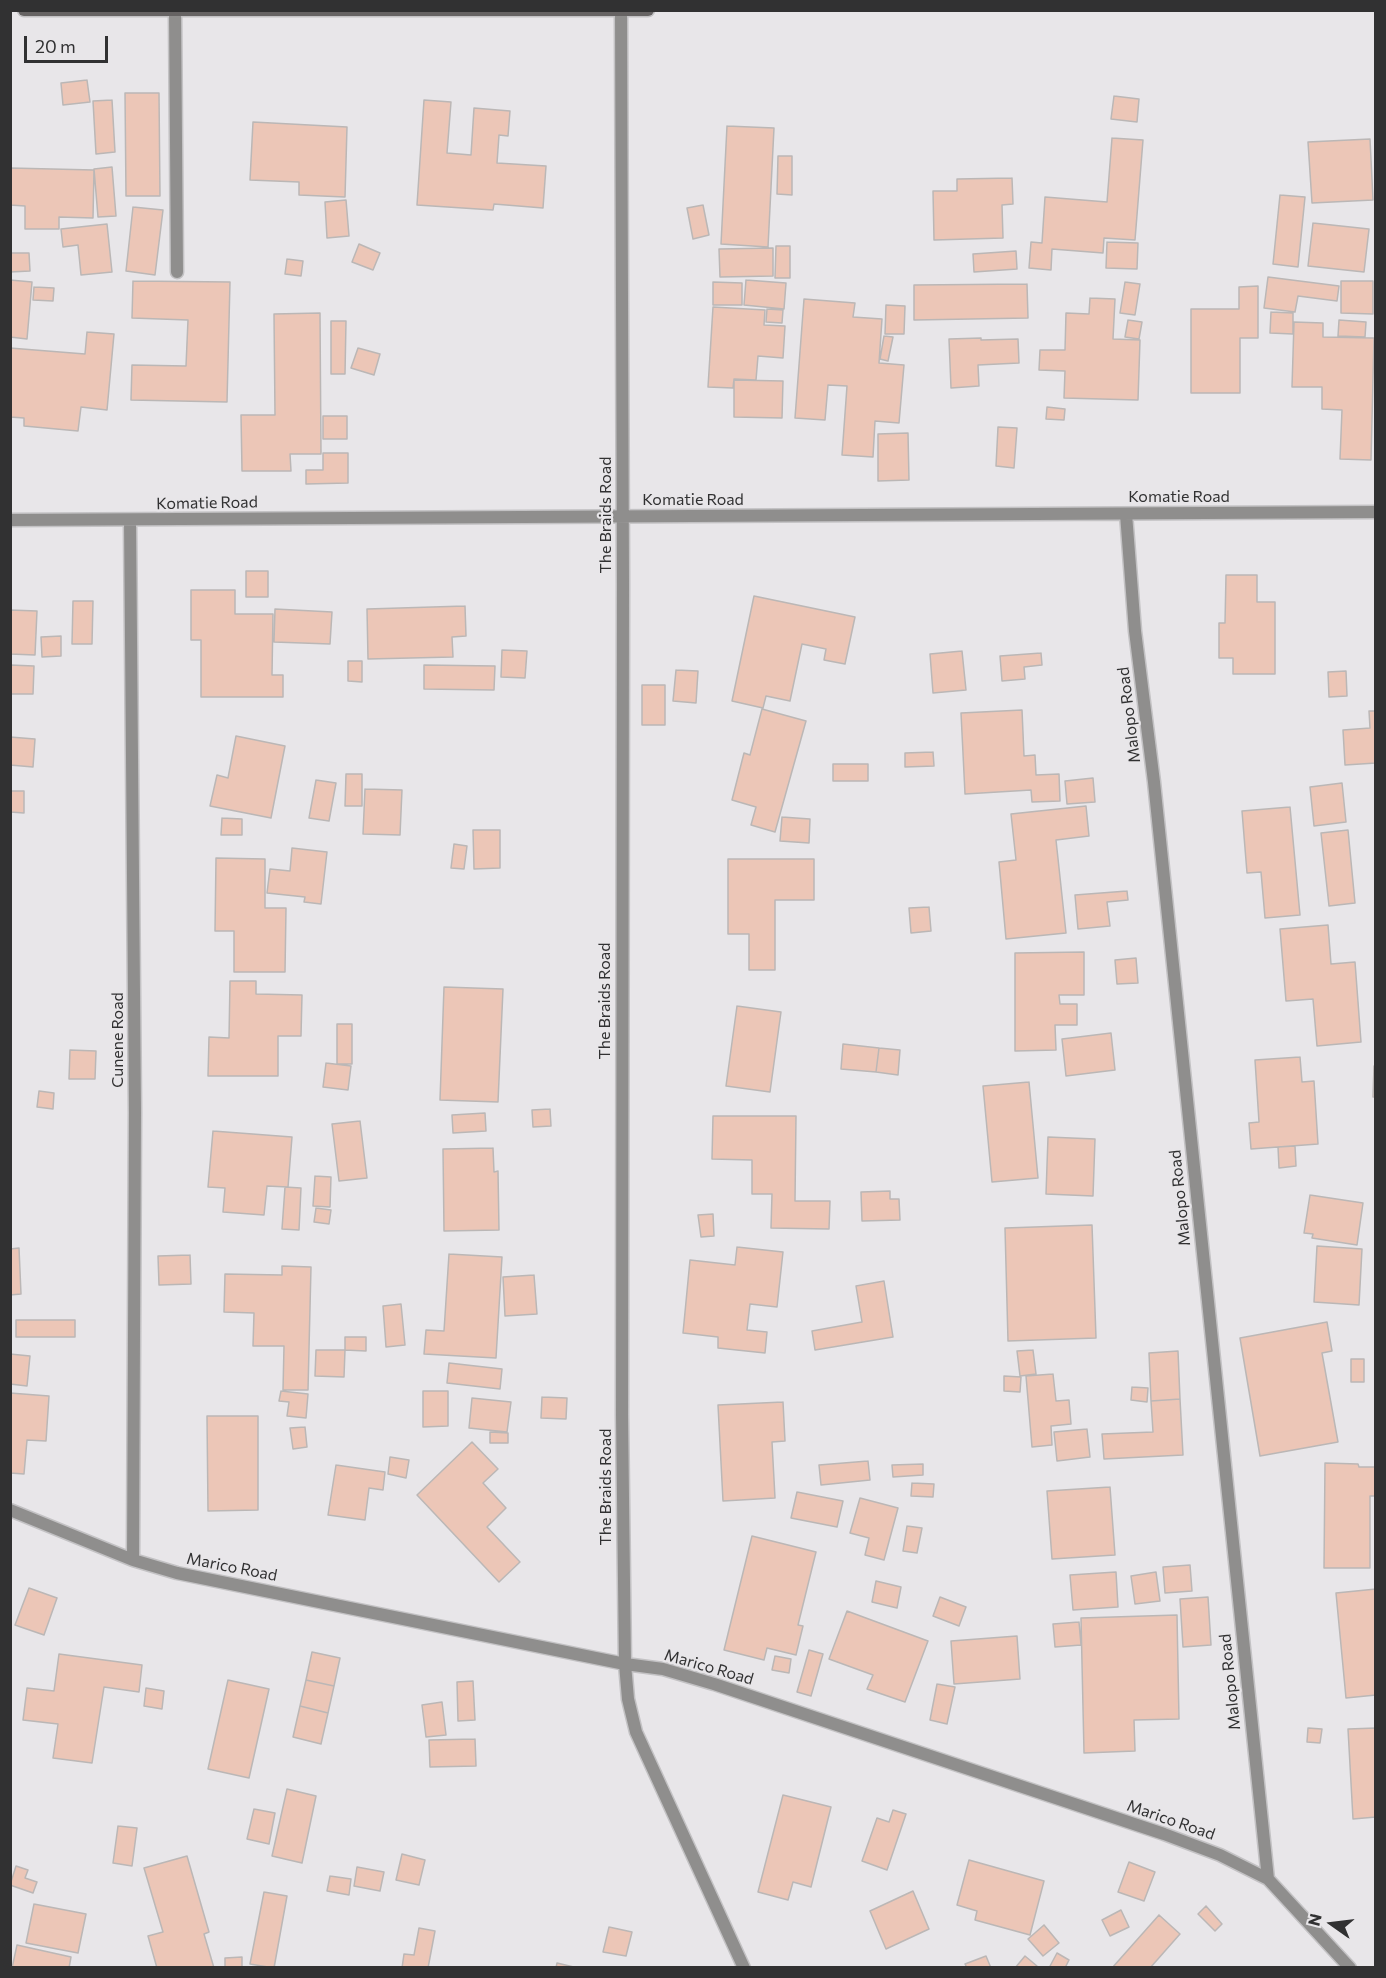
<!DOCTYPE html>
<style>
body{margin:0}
#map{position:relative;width:1386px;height:1978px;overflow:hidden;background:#e8e6e9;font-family:Commissioner,sans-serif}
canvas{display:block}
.frame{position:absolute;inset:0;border:12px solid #313132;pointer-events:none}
.north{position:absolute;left:1302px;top:1894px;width:60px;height:60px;-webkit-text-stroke:4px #e8e6e9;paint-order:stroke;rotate:284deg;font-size:16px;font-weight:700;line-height:24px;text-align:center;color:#313132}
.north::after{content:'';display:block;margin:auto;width:21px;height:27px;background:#313132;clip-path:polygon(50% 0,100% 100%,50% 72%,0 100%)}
.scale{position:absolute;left:24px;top:36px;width:84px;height:27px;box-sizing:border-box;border:3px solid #313132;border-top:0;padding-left:8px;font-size:18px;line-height:21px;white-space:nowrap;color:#313132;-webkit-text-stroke:4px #e8e6e9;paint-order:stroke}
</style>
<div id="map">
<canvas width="1386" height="1978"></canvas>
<div class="frame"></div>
<div class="north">N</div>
<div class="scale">20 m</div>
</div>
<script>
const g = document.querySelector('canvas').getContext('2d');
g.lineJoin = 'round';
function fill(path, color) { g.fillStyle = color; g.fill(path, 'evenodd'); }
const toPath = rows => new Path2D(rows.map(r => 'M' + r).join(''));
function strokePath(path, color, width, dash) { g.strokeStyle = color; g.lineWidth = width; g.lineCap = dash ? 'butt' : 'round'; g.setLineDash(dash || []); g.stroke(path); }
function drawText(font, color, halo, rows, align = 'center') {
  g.font = font + ' Commissioner,sans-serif'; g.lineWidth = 4.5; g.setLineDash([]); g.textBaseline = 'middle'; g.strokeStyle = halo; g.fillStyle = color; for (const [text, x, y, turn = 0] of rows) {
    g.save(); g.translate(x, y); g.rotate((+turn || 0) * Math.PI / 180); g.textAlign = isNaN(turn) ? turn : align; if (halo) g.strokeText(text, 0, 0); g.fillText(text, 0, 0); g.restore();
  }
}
const building = toPath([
 [87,80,90,102,63,105,61,83,87,80],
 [125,93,159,93,160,196,126,196,125,93],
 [1114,96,1139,99,1137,122,1111,119,1114,96],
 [112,100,115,152,96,154,93,101,112,100],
 [424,100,451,102,447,153,471,155,474,108,510,111,508,136,499,135,497,163,546,166,543,208,494,204,493,210,417,205,424,100],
 [253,122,347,127,345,197,299,195,299,182,250,180,253,122],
 [727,126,774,128,768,247,721,244,727,126],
 [1112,138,1143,140,1135,240,1104,238,1103,253,1052,249,1051,270,1029,268,1031,242,1042,243,1045,197,1107,202,1112,138],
 [1370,139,1373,200,1312,203,1308,142,1370,139],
 [778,156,792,156,792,195,777,194,778,156],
 [112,167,116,216,98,217,94,169,112,167],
 [10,168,94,170,93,218,59,217,59,229,25,229,25,206,10,205,10,168],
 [1012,178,1013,204,1002,205,1003,238,934,240,933,191,957,191,957,179,1012,178],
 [1280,195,1305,197,1298,267,1273,264,1280,195],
 [346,200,349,236,327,238,325,202,346,200],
 [703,205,709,235,693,239,687,208,703,205],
 [133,207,163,210,155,275,126,271,133,207],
 [1313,223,1369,229,1364,272,1308,266,1313,223],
 [107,224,112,272,81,275,78,245,63,247,61,229,107,224],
 [1107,242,1138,243,1137,269,1106,268,1107,242],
 [359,244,380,253,373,270,352,262,359,244],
 [776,246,790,246,790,278,775,278,776,246],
 [773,248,773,276,720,277,719,249,773,248],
 [1016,251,1017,269,974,272,973,254,1016,251],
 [10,253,29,253,30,271,10,272,10,253],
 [287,259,303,261,301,276,285,274,287,259],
 [1268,277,1339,286,1337,301,1298,296,1295,312,1264,308,1268,277],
 [10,280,32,282,27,339,10,337,10,280],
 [746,280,786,283,784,309,744,305,746,280],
 [133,281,230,282,227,402,131,400,132,365,186,366,188,320,132,318,133,281],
 [1341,281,1373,281,1373,314,1341,313,1341,281],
 [713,282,742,283,742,305,713,305,713,282],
 [1125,282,1140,284,1135,315,1120,313,1125,282],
 [1027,284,1028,318,914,320,914,285,1027,284],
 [1258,286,1258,338,1240,338,1240,393,1191,393,1191,309,1239,309,1239,287,1258,286],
 [34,287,54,288,53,301,33,300,34,287],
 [1090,298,1115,299,1113,339,1140,340,1138,400,1064,398,1065,371,1039,370,1040,350,1065,350,1066,313,1089,314,1090,298],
 [804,299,855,303,853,317,882,319,879,363,904,365,899,423,875,421,873,457,842,455,847,386,828,385,825,420,795,418,804,299],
 [886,305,905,306,904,334,885,334,886,305],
 [713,307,765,310,764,325,785,326,783,358,758,356,756,380,734,379,733,388,708,387,713,307],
 [767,309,783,310,782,323,766,322,767,309],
 [1271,312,1293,313,1293,334,1270,333,1271,312],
 [320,313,321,454,290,454,291,471,242,471,241,415,275,415,274,314,320,313],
 [1128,320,1142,322,1139,339,1125,337,1128,320],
 [1339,320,1366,322,1365,337,1338,336,1339,320],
 [331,321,346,321,345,374,331,374,331,321],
 [1294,322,1323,323,1323,337,1374,338,1371,460,1340,459,1342,410,1322,409,1322,387,1292,387,1294,322],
 [87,332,114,334,107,410,81,407,78,431,24,426,24,418,10,417,10,348,85,354,87,332],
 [884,336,893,337,888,361,880,359,884,336],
 [981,338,981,340,1018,339,1019,363,978,365,979,386,951,388,949,339,981,338],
 [358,348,380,354,374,375,351,368,358,348],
 [734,380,783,381,782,418,734,417,734,380],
 [1047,407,1065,409,1064,420,1046,419,1047,407],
 [323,416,347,416,347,439,323,439,323,416],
 [998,427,1017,428,1014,468,996,466,998,427],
 [908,433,909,480,878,481,878,434,908,433],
 [323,453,348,453,348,483,306,484,306,470,323,470,323,453],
 [246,571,268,571,268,597,246,597,246,571],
 [1226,575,1257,575,1257,602,1275,602,1275,674,1233,674,1233,658,1219,658,1219,623,1225,623,1226,575],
 [191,590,235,590,235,614,273,614,272,675,283,675,283,697,201,697,201,640,191,640,191,590],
 [754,596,855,617,845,664,824,660,826,649,802,644,790,701,766,696,763,708,732,701,754,596],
 [73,601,93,601,92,644,72,644,73,601],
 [465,606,466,636,452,637,453,657,368,659,367,609,465,606],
 [275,609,332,612,330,644,274,642,275,609],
 [10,610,37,611,35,655,10,654,10,610],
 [61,636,61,656,42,657,41,637,61,636],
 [502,650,527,651,525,678,501,677,502,650],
 [962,651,966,690,933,693,930,654,962,651],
 [1041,653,1042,665,1024,667,1025,679,1002,681,1000,656,1041,653],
 [348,661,362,661,362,682,348,681,348,661],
 [10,665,34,666,33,694,10,694,10,665],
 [424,665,495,666,494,690,424,689,424,665],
 [676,670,698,671,696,703,673,701,676,670],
 [1346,671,1347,696,1329,697,1328,672,1346,671],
 [642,685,665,685,665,725,642,725,642,685],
 [762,709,806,721,775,832,751,825,756,807,732,800,744,753,750,755,762,709],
 [1022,710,1024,756,1035,755,1036,775,1059,774,1060,801,1032,802,1031,790,965,794,961,713,1022,710],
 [1369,711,1376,711,1376,763,1345,765,1343,730,1370,728,1369,711],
 [236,736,285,746,271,818,210,806,217,775,228,778,236,736],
 [10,737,35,739,33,767,10,765,10,737],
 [933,752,934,766,905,767,905,753,933,752],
 [833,764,868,764,868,781,833,781,833,764],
 [346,774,362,774,362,806,345,806,346,774],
 [1093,778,1095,802,1067,804,1065,781,1093,778],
 [316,780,336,783,329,821,309,818,316,780],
 [1342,783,1346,822,1314,826,1310,787,1342,783],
 [365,789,402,790,400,835,363,834,365,789],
 [10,791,24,791,24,813,10,812,10,791],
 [1086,806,1089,836,1056,840,1066,933,1006,939,999,862,1016,860,1011,814,1086,806],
 [1290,807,1300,915,1265,918,1261,872,1247,873,1242,811,1290,807],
 [782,817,810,819,809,843,780,841,782,817],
 [222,818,242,819,242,835,221,835,222,818],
 [473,830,500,830,500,868,474,869,473,830],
 [1348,830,1355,903,1329,906,1321,833,1348,830],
 [454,844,467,846,464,869,451,868,454,844],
 [292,848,327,852,321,904,304,902,305,897,267,893,270,869,290,871,292,848],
 [216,858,265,859,265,908,286,908,285,972,234,972,234,931,215,931,216,858],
 [728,859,814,859,814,900,775,900,775,970,749,970,749,934,728,934,728,859],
 [1127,891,1128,900,1107,902,1110,926,1078,929,1075,895,1127,891],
 [929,907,931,931,911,933,909,908,929,907],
 [1328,925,1331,964,1355,962,1361,1042,1317,1046,1313,999,1286,1001,1280,929,1328,925],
 [1084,952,1084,995,1059,995,1060,1004,1077,1004,1077,1025,1055,1025,1056,1050,1015,1051,1015,953,1084,952],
 [1136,958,1138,983,1117,984,1115,960,1136,958],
 [230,981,256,981,256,994,302,995,301,1036,278,1036,278,1076,208,1076,209,1037,229,1038,230,981],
 [444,987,503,989,498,1102,440,1100,444,987],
 [737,1006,781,1012,770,1092,726,1086,737,1006],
 [337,1024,352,1024,352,1064,337,1064,337,1024],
 [1111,1033,1115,1070,1066,1076,1062,1039,1111,1033],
 [843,1044,879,1048,876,1072,841,1069,843,1044],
 [879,1048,900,1050,898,1075,876,1072,879,1048],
 [70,1050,96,1051,95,1079,69,1079,70,1050],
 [1300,1057,1302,1082,1314,1081,1318,1144,1251,1149,1249,1123,1259,1122,1255,1060,1300,1057],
 [326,1063,351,1066,348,1090,323,1087,326,1063],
 [1374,1066,1376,1066,1376,1097,1373,1097,1374,1066],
 [1029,1082,1038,1178,992,1182,983,1086,1029,1082],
 [39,1091,54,1093,53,1109,37,1107,39,1091],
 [550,1109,551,1126,533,1127,532,1110,550,1109],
 [485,1113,486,1131,453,1133,452,1115,485,1113],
 [713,1116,796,1116,795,1201,830,1201,829,1229,771,1228,772,1194,752,1194,752,1160,712,1159,713,1116],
 [360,1121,367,1178,339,1181,332,1124,360,1121],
 [213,1131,292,1137,288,1187,267,1186,264,1215,223,1212,225,1188,208,1187,213,1131],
 [1048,1137,1095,1139,1093,1196,1046,1194,1048,1137],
 [1295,1146,1296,1166,1279,1168,1278,1147,1295,1146],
 [493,1148,494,1172,498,1171,499,1230,444,1231,443,1149,493,1148],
 [315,1176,331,1177,330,1207,313,1206,315,1176],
 [285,1187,301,1188,299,1230,282,1229,285,1187],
 [890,1191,890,1199,899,1199,900,1220,862,1221,861,1192,890,1191],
 [1310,1195,1363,1203,1357,1245,1312,1238,1313,1234,1304,1233,1310,1195],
 [316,1208,331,1210,329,1224,314,1222,316,1208],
 [713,1214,714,1236,701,1237,698,1215,713,1214],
 [1092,1225,1096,1338,1008,1341,1005,1228,1092,1225],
 [1317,1246,1362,1249,1359,1305,1314,1302,1317,1246],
 [737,1247,783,1252,777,1307,750,1304,747,1330,767,1332,765,1353,718,1348,718,1337,683,1333,690,1260,735,1265,737,1247],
 [19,1248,21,1294,10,1295,10,1249,19,1248],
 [449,1254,502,1257,496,1358,424,1354,426,1330,444,1331,449,1254],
 [190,1255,191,1284,159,1285,158,1256,190,1255],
 [282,1266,311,1267,308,1390,283,1390,284,1346,253,1346,254,1313,224,1312,225,1274,282,1275,282,1266],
 [534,1275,537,1314,505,1316,503,1277,534,1275],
 [884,1281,893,1337,815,1350,812,1331,862,1322,856,1286,884,1281],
 [401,1304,405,1345,386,1347,383,1306,401,1304],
 [16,1320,75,1320,75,1337,16,1337,16,1320],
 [1327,1322,1332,1351,1322,1353,1338,1442,1260,1456,1240,1338,1327,1322],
 [345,1337,366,1337,366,1351,345,1350,345,1337],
 [316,1350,345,1350,344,1377,315,1376,316,1350],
 [1033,1350,1036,1374,1020,1376,1017,1351,1033,1350],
 [1178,1351,1180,1399,1151,1401,1149,1353,1178,1351],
 [10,1354,30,1356,27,1386,10,1384,10,1354],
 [1351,1359,1364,1359,1364,1382,1351,1382,1351,1359],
 [449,1363,502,1369,500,1389,447,1383,449,1363],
 [1053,1374,1056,1401,1069,1400,1071,1424,1051,1426,1052,1445,1032,1447,1026,1376,1053,1374],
 [1004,1376,1021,1377,1020,1392,1004,1391,1004,1376],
 [1132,1387,1148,1388,1147,1402,1131,1400,1132,1387],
 [281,1391,308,1394,306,1418,287,1416,289,1402,279,1401,281,1391],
 [423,1391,448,1391,448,1426,423,1427,423,1391],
 [10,1393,49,1396,46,1441,27,1440,24,1474,10,1473,10,1393],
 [542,1397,567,1398,566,1419,541,1418,542,1397],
 [472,1398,511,1402,507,1432,469,1428,472,1398],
 [1180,1399,1183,1455,1104,1459,1102,1434,1153,1432,1151,1401,1180,1399],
 [783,1402,785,1441,772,1442,775,1498,723,1501,718,1405,783,1402],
 [207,1416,258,1416,258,1510,208,1511,207,1416],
 [305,1427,307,1447,293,1449,290,1428,305,1427],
 [1087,1429,1090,1457,1057,1461,1054,1432,1087,1429],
 [490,1432,508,1433,508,1443,490,1443,490,1432],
 [472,1442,498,1469,483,1483,506,1508,487,1527,520,1562,499,1582,417,1495,472,1442],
 [390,1457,409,1460,406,1478,388,1474,390,1457],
 [868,1461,870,1480,821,1485,819,1465,868,1461],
 [1325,1463,1358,1464,1359,1467,1376,1467,1376,1496,1370,1496,1370,1568,1324,1568,1325,1463],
 [923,1464,923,1475,893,1477,892,1465,923,1464],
 [336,1465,385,1472,383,1490,369,1488,365,1520,328,1515,336,1465],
 [912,1483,934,1484,933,1497,911,1496,912,1483],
 [1110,1487,1115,1555,1052,1559,1047,1491,1110,1487],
 [797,1492,843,1501,837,1527,791,1518,797,1492],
 [860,1498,898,1508,884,1560,865,1555,869,1538,850,1533,860,1498],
 [907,1526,922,1528,917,1553,903,1551,907,1526],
 [752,1536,816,1552,798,1625,803,1626,796,1655,767,1648,764,1660,724,1650,752,1536],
 [1190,1565,1192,1591,1165,1593,1163,1567,1190,1565],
 [1116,1572,1118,1607,1073,1610,1070,1575,1116,1572],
 [1156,1572,1160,1601,1135,1604,1131,1576,1156,1572],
 [876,1581,901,1587,897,1608,872,1602,876,1581],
 [29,1588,57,1598,44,1635,15,1625,29,1588],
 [1376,1589,1376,1695,1346,1698,1336,1593,1376,1589],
 [940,1597,966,1607,959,1626,933,1616,940,1597],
 [1208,1597,1211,1645,1183,1647,1180,1599,1208,1597],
 [847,1611,928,1641,905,1702,867,1689,873,1675,829,1659,847,1611],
 [1177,1615,1179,1719,1134,1720,1135,1751,1084,1753,1081,1618,1177,1615],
 [1079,1622,1081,1645,1055,1647,1053,1624,1079,1622],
 [1017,1636,1020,1679,954,1684,951,1641,1017,1636],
 [809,1650,823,1654,811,1696,797,1692,809,1650],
 [312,1652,340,1658,334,1686,306,1680,312,1652],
 [59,1654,142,1665,139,1692,104,1687,92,1763,53,1758,58,1724,23,1720,27,1688,54,1691,59,1654],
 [775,1656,791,1659,789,1673,772,1670,775,1656],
 [228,1680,269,1689,249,1778,208,1769,228,1680],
 [306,1680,334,1686,328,1713,300,1706,306,1680],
 [473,1681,475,1720,458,1721,457,1682,473,1681],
 [937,1684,955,1687,947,1724,930,1720,937,1684],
 [146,1688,164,1691,162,1709,144,1706,146,1688],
 [442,1702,446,1735,426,1737,422,1705,442,1702],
 [300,1706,328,1713,321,1744,293,1737,300,1706],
 [1308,1728,1322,1729,1320,1743,1307,1742,1308,1728],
 [1376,1728,1376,1817,1353,1819,1348,1729,1376,1728],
 [475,1739,476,1766,430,1767,429,1740,475,1739],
 [287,1789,316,1796,302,1863,272,1856,287,1789],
 [783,1795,831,1807,811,1887,793,1882,788,1900,758,1892,783,1795],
 [254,1809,275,1813,269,1844,247,1839,254,1809],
 [893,1810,906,1814,887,1870,862,1861,877,1818,889,1822,893,1810],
 [118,1826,137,1828,132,1866,113,1863,118,1826],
 [402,1854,425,1860,419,1885,396,1880,402,1854],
 [187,1856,209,1932,204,1934,214,1968,157,1968,148,1936,163,1932,144,1868,187,1856],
 [969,1860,1044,1881,1030,1935,975,1920,977,1911,957,1905,969,1860],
 [1129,1862,1155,1872,1144,1901,1118,1892,1129,1862],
 [16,1866,28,1870,25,1878,37,1882,33,1893,10,1885,16,1866],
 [357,1867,384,1872,380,1891,354,1886,357,1867],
 [330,1876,351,1879,349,1895,327,1891,330,1876],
 [913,1891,929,1929,886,1949,870,1911,913,1891],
 [264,1892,287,1896,274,1968,250,1964,264,1892],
 [34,1904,86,1914,78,1953,26,1943,34,1904],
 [1206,1906,1222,1924,1215,1931,1198,1914,1206,1906],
 [1121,1910,1129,1927,1110,1936,1102,1920,1121,1910],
 [1159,1915,1180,1934,1150,1968,1112,1968,1159,1915],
 [1044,1925,1059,1943,1043,1956,1028,1939,1044,1925],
 [609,1927,632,1932,626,1956,603,1952,609,1927],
 [419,1928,435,1931,428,1968,402,1968,404,1954,414,1955,419,1928],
 [17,1945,71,1957,69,1968,12,1968,17,1945],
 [1057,1953,1069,1960,1065,1968,1049,1968,1057,1953],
 [986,1956,991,1968,967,1968,965,1964,986,1956],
 [1025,1956,1037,1966,1035,1968,1015,1968,1025,1956],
 [242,1957,242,1968,225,1968,225,1958,242,1957],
 [557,1963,578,1968,556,1968,557,1963]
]);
fill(building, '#ecc6b7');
strokePath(building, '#bbb7b6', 1.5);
const service = toPath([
 [175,11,177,272]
]);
const minor = toPath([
 [621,10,623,584,622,1414,625,1664,628,1699,636,1732,744,1968],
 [1126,514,1135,631,1154,782,1268,1879],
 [10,520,1376,512],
 [130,520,135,1112,133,1560],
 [10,1510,133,1560,177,1573,625,1664,663,1669,714,1684,1164,1834,1220,1855,1268,1879,1350,1968]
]);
const secondary = toPath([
 [24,10,648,10]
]);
strokePath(service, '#c3c2c4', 15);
strokePath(minor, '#c3c2c4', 15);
strokePath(secondary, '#c3c2c4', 15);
strokePath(service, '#8f8e8d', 12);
strokePath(minor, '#8f8e8d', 12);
strokePath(secondary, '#666363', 12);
drawText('16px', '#313132', '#e8e6e9', [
 ["Komatie Road",1179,497],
 ["Komatie Road",693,500],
 ["Komatie Road",207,503,-1],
 ["The Braids Road",606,515,-90],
 ["Malopo Road",1129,715,-97],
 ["The Braids Road",605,1001,-90],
 ["Cunene Road",118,1040,-90],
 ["Malopo Road",1180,1198,-96],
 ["The Braids Road",606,1487,-90],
 ["Marico Road",232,1567,11],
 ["Marico Road",709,1667,16],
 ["Malopo Road",1230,1682,-96],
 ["Marico Road",1171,1820,19]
]);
</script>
